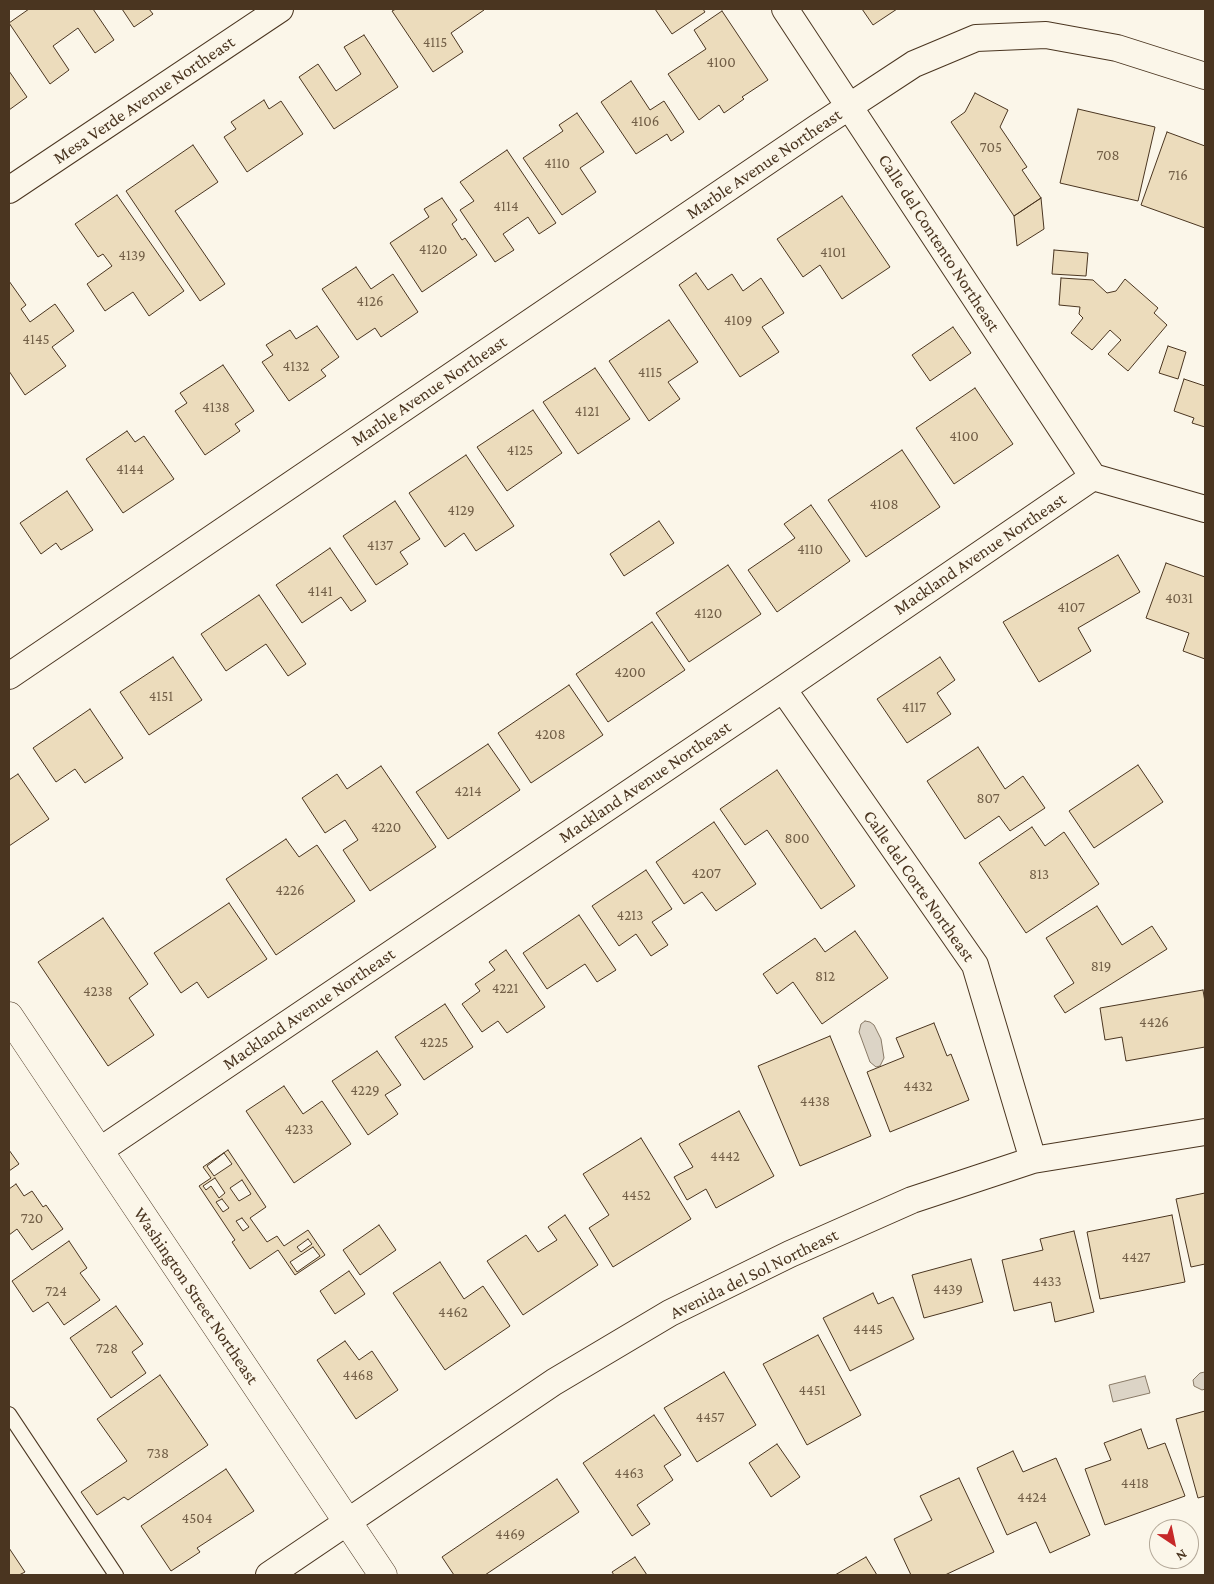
<!DOCTYPE html>
<style>
body{margin:0}
#map{position:relative;width:1214px;height:1584px;overflow:hidden;background:#fbf6e9;font-family:"Crimson Pro",serif}
canvas{display:block}
.frame{position:absolute;inset:0;border:10px solid #4a3520;pointer-events:none}
.north{position:absolute;left:1149px;top:1519px;width:50px;height:50px;box-sizing:border-box;background:#fbf6e9;border:1px solid #b4a999;border-radius:50%;rotate:146deg;font-size:14px;font-weight:700;line-height:20px;text-align:center;color:#4a3520}
.north::after{content:'';display:block;margin:auto;width:18px;height:22px;background:#c62828;clip-path:polygon(50% 0,100% 100%,50% 72%,0 100%)}
</style>
<div id="map">
<canvas width="1214" height="1584"></canvas>
<div class="frame"></div>
<div class="north">N</div>
</div>
<script>
const g = document.querySelector('canvas').getContext('2d');
g.lineJoin = 'round';
function fill(path, color) { g.fillStyle = color; g.fill(path, 'evenodd'); }
const toPath = rows => new Path2D(rows.map(r => 'M' + r).join(''));
function strokePath(path, color, width, dash) { g.strokeStyle = color; g.lineWidth = width; g.lineCap = dash ? 'butt' : 'round'; g.setLineDash(dash || []); g.stroke(path); }
function drawText(font, color, halo, rows, align = 'center') {
  g.font = font + ' "Crimson Pro",serif'; g.lineWidth = 4; g.setLineDash([]); g.textBaseline = 'middle'; g.strokeStyle = halo; g.fillStyle = color; for (const [text, x, y, turn = 0] of rows) {
    g.save(); g.translate(x, y); g.rotate((+turn || 0) * Math.PI / 180); g.textAlign = isNaN(turn) ? turn : align; if (halo) g.strokeText(text, 0, 0); g.fillText(text, 0, 0); g.restore();
  }
}
const water = toPath([
 [865,1021,870,1022,874,1025,881,1039,884,1058,880,1066,876,1067,870,1062,859,1032,861,1024,865,1021],
 [1205,1372,1205,1389,1202,1390,1194,1386,1193,1380,1200,1373,1205,1372],
 [1145,1376,1150,1393,1113,1402,1109,1385,1145,1376]
]);
fill(water, '#dcd4c6');
strokePath(water, '#887966', 1);
const building = toPath([
 [29,9,93,9,114,40,95,53,78,28,53,46,69,70,50,84,9,23,29,9],
 [122,9,149,9,153,14,134,27,122,9],
 [396,9,483,9,484,10,451,33,463,52,433,72,392,11,396,9],
 [655,9,703,9,705,12,672,34,655,9],
 [862,9,897,9,873,25,862,9],
 [722,11,768,80,742,97,744,99,724,113,719,105,699,120,668,74,706,49,694,30,722,11],
 [364,35,398,87,334,129,299,77,318,64,336,91,361,74,344,47,364,35],
 [9,71,27,97,9,110,9,71],
 [631,81,650,110,664,101,684,132,671,141,667,134,636,154,601,102,631,81],
 [975,93,1008,110,1000,127,1027,167,1022,170,1041,198,1014,216,951,122,965,112,975,93],
 [264,100,269,109,281,101,303,134,247,172,224,137,236,129,231,122,264,100],
 [1078,109,1155,127,1138,201,1060,183,1078,109],
 [577,113,604,152,580,168,596,192,562,215,523,158,563,131,559,125,577,113],
 [1167,132,1205,146,1205,228,1141,205,1167,132],
 [193,145,218,182,175,211,225,284,200,301,126,191,193,145],
 [507,150,556,223,539,234,528,217,503,234,514,250,495,262,460,210,474,201,460,182,507,150],
 [117,195,184,291,149,316,133,292,105,311,87,284,112,266,103,254,98,257,75,224,117,195],
 [842,196,890,267,842,299,820,265,803,277,777,239,842,196],
 [442,198,457,220,452,224,462,240,465,238,477,255,422,292,390,243,429,217,424,209,442,198],
 [1041,198,1044,229,1017,246,1014,216,1041,198],
 [1054,250,1088,253,1086,276,1052,274,1054,250],
 [356,267,371,289,393,274,418,312,381,337,375,328,357,340,322,289,356,267],
 [696,273,708,290,732,274,743,291,761,278,784,313,762,327,779,352,740,377,679,285,696,273],
 [1061,278,1093,280,1107,293,1116,291,1125,279,1158,308,1154,313,1167,325,1128,371,1108,354,1121,340,1110,330,1092,350,1071,333,1083,318,1079,314,1080,307,1059,305,1061,278],
 [9,281,26,305,21,309,30,322,55,304,74,331,52,347,66,366,25,395,9,371,9,281],
 [669,320,698,362,668,382,680,399,649,421,609,361,669,320],
 [317,326,339,357,321,370,326,376,289,401,262,362,273,355,266,345,290,330,296,339,317,326],
 [953,327,971,353,930,381,912,355,953,327],
 [1168,346,1186,352,1178,379,1159,373,1168,346],
 [223,365,254,411,235,424,240,431,205,455,175,411,187,403,180,393,223,365],
 [595,368,630,419,578,454,543,402,595,368],
 [1184,379,1205,386,1205,427,1192,423,1194,418,1174,411,1184,379],
 [975,388,1013,444,954,484,916,428,975,388],
 [533,410,562,453,507,491,477,447,533,410],
 [127,431,135,442,144,436,174,479,123,513,86,459,127,431],
 [902,450,940,507,866,557,828,500,902,450],
 [466,455,514,526,476,551,464,533,445,547,409,493,466,455],
 [67,491,93,530,61,550,56,543,41,554,20,523,67,491],
 [395,501,420,539,400,552,408,564,376,585,343,536,395,501],
 [811,505,850,561,777,612,748,570,795,538,784,524,811,505],
 [659,521,674,543,624,576,610,554,659,521],
 [330,548,366,601,351,611,341,597,302,623,276,585,330,548],
 [1118,555,1140,592,1078,628,1091,651,1039,682,1003,622,1118,555],
 [1166,563,1205,577,1205,659,1183,651,1189,633,1146,618,1166,563],
 [728,565,761,614,689,662,656,613,728,565],
 [259,595,306,664,288,676,266,644,226,671,201,634,259,595],
 [652,622,685,670,608,722,576,674,652,622],
 [173,657,202,700,149,735,120,692,173,657],
 [940,657,955,680,937,693,951,714,907,743,877,699,940,657],
 [569,685,603,735,531,783,498,733,569,685],
 [90,709,123,758,85,783,75,769,56,782,33,748,90,709],
 [488,744,520,790,448,839,416,792,488,744],
 [978,747,1005,789,1023,776,1045,808,1010,831,999,816,965,839,927,781,978,747],
 [1138,765,1163,802,1094,848,1069,811,1138,765],
 [381,766,436,847,370,891,343,850,358,840,345,820,325,833,302,798,337,774,347,789,381,766],
 [777,770,855,886,821,909,767,830,745,845,720,809,777,770],
 [18,774,49,819,9,846,9,780,18,774],
 [714,822,756,884,716,911,702,892,684,904,656,862,714,822],
 [1032,827,1045,846,1064,832,1099,884,1026,933,979,863,1032,827],
 [286,839,299,857,317,845,355,901,276,955,226,879,286,839],
 [646,870,672,909,652,922,668,945,651,956,636,934,619,946,592,906,646,870],
 [229,903,267,959,208,998,197,982,181,993,154,953,229,903],
 [1097,906,1122,945,1152,926,1167,949,1065,1013,1054,996,1074,983,1046,938,1097,906],
 [579,915,616,970,597,982,585,964,547,989,523,953,579,915],
 [103,918,148,984,129,998,154,1035,108,1066,38,962,103,918],
 [855,931,888,978,822,1024,793,982,777,994,763,974,815,938,825,952,855,931],
 [506,950,545,1007,507,1033,498,1021,482,1032,462,1004,480,991,475,984,495,970,489,962,506,950],
 [1203,990,1205,1002,1205,1047,1126,1061,1122,1037,1105,1040,1100,1008,1203,990],
 [445,1004,473,1047,424,1080,395,1037,445,1004],
 [934,1023,947,1056,951,1054,969,1100,890,1132,867,1072,904,1057,896,1038,934,1023],
 [830,1036,871,1136,800,1166,758,1066,830,1036],
 [377,1051,401,1085,385,1095,398,1114,368,1135,332,1081,377,1051],
 [284,1086,303,1114,322,1101,351,1144,294,1183,246,1111,284,1086],
 [739,1111,774,1176,716,1208,706,1189,687,1200,674,1177,693,1167,679,1144,739,1111],
 [641,1138,691,1219,613,1267,589,1228,609,1215,583,1174,641,1138],
 [9,1150,19,1164,9,1171,9,1150],
 [228,1150,266,1207,250,1218,267,1242,277,1236,284,1246,308,1230,325,1255,295,1275,278,1250,250,1269,232,1242,235,1240,199,1186,211,1178,203,1167,228,1150],
 [224,1153,232,1164,214,1176,207,1166,224,1153],
 [215,1178,225,1193,219,1198,211,1186,206,1190,203,1186,215,1178],
 [242,1180,251,1194,239,1201,230,1188,242,1180],
 [222,1199,229,1208,223,1212,216,1202,222,1199],
 [242,1218,249,1227,243,1231,236,1221,242,1218],
 [308,1239,312,1244,301,1252,297,1247,308,1239],
 [313,1247,320,1256,297,1272,290,1262,313,1247],
 [16,1184,24,1196,32,1191,43,1207,46,1205,63,1229,32,1250,17,1229,9,1235,9,1189,16,1184],
 [1205,1193,1205,1264,1191,1267,1176,1199,1205,1193],
 [565,1215,598,1265,523,1315,487,1261,526,1235,538,1252,557,1240,548,1227,565,1215],
 [1172,1215,1185,1282,1100,1299,1087,1232,1172,1215],
 [379,1225,396,1250,360,1275,343,1250,379,1225],
 [1074,1231,1094,1312,1055,1322,1051,1302,1014,1311,1002,1260,1043,1250,1040,1239,1074,1231],
 [69,1241,87,1268,80,1273,100,1300,64,1325,48,1302,33,1312,12,1281,69,1241],
 [971,1259,983,1302,924,1318,912,1275,971,1259],
 [440,1262,464,1299,483,1286,510,1326,445,1370,393,1293,440,1262],
 [349,1271,365,1294,335,1314,320,1291,349,1271],
 [873,1293,878,1304,893,1297,914,1339,850,1371,823,1318,873,1293],
 [116,1306,143,1344,132,1352,146,1373,111,1398,70,1338,116,1306],
 [818,1335,861,1415,807,1445,763,1364,818,1335],
 [345,1341,359,1360,372,1351,398,1390,356,1419,317,1360,345,1341],
 [724,1372,756,1425,697,1462,664,1408,724,1372],
 [160,1375,208,1445,128,1500,124,1497,97,1515,81,1492,127,1461,97,1419,160,1375],
 [1205,1411,1205,1496,1198,1498,1176,1419,1205,1411],
 [654,1415,681,1455,664,1466,673,1480,637,1505,650,1524,632,1536,583,1463,654,1415],
 [1141,1429,1148,1449,1165,1443,1185,1496,1105,1525,1085,1469,1111,1460,1104,1443,1141,1429],
 [777,1444,800,1477,771,1497,749,1463,777,1444],
 [1013,1451,1023,1472,1056,1458,1090,1535,1050,1553,1036,1522,1007,1535,977,1468,1013,1451],
 [226,1469,254,1511,197,1548,200,1552,171,1571,141,1526,226,1469],
 [959,1478,994,1552,945,1575,911,1575,894,1539,932,1520,920,1496,959,1478],
 [557,1479,579,1512,485,1575,454,1575,442,1557,557,1479],
 [9,1548,25,1572,19,1575,9,1575,9,1548],
 [635,1557,647,1575,614,1575,612,1572,635,1557],
 [866,1557,877,1575,835,1575,866,1557]
]);
fill(building, '#ecdcbc');
strokePath(building, '#4a3520', 1);
const service = toPath([
 [9,1414,116,1575]
]);
const minor = toPath([
 [785,9,1093,477],
 [9,190,280,9],
 [9,676,818,127,914,64,976,38,1046,35,1117,48,1205,76],
 [783,689,975,965,1033,1160],
 [99,1151,783,689,1093,477,1205,509],
 [269,1575,554,1382,670,1313,790,1254,912,1200,1033,1160,1205,1132]
]);
const tertiary = toPath([
 [9,1016,383,1575]
]);
strokePath(service, '#4a3520', 16);
strokePath(minor, '#4a3520', 28);
strokePath(tertiary, '#4a3520', 29);
strokePath(service, '#fbf6e9', 14);
strokePath(minor, '#fbf6e9', 26);
strokePath(tertiary, '#fbf6e9', 28);
drawText('15px', '#725f47', null, [
 ["4115",435,42],
 ["4100",721,62],
 ["4106",645,121],
 ["705",991,147],
 ["708",1108,155],
 ["4110",557,163],
 ["716",1178,175],
 ["4114",506,206],
 ["4120",433,249],
 ["4101",833,252],
 ["4139",132,255],
 ["4126",370,301],
 ["4109",738,320],
 ["4145",36,339],
 ["4132",296,366],
 ["4115",650,372],
 ["4138",216,407],
 ["4121",587,411],
 ["4100",964,436],
 ["4125",520,450],
 ["4144",130,469],
 ["4108",884,504],
 ["4129",461,510],
 ["4137",380,545],
 ["4110",810,549],
 ["4141",320,591],
 ["4031",1179,598],
 ["4107",1071,607],
 ["4120",708,613],
 ["4200",630,672],
 ["4151",161,696],
 ["4117",914,707],
 ["4208",550,734],
 ["4214",468,791],
 ["807",988,798],
 ["4220",386,827],
 ["800",797,838],
 ["4207",706,873],
 ["813",1039,874],
 ["4226",290,890],
 ["4213",630,915],
 ["819",1101,966],
 ["812",825,976],
 ["4221",505,988],
 ["4238",98,991],
 ["4426",1154,1022],
 ["4225",434,1042],
 ["4432",918,1086],
 ["4229",365,1090],
 ["4438",815,1101],
 ["4233",299,1129],
 ["4442",725,1156],
 ["4452",636,1195],
 ["720",32,1218],
 ["4427",1136,1257],
 ["4433",1047,1281],
 ["4439",948,1289],
 ["724",56,1291],
 ["4462",453,1312],
 ["4445",868,1329],
 ["728",107,1348],
 ["4468",358,1375],
 ["4451",812,1390],
 ["4457",710,1417],
 ["738",158,1453],
 ["4463",629,1473],
 ["4418",1135,1483],
 ["4424",1032,1497],
 ["4504",197,1518],
 ["4469",510,1534]
]);
drawText('18px', '#4a3520', '#fbf6e9', [
 ["Mesa Verde Avenue Northeast",144,100,-34],
 ["Marble Avenue Northeast",764,164,-34],
 ["Calle del Contento Northeast",939,243,57],
 ["Marble Avenue Northeast",429,391,-34],
 ["Mackland Avenue Northeast",980,554,-34],
 ["Mackland Avenue Northeast",645,782,-34],
 ["Calle del Corte Northeast",919,886,55],
 ["Mackland Avenue Northeast",309,1009,-34],
 ["Avenida del Sol Northeast",754,1274,-26],
 ["Washington Street Northeast",196,1296,56]
]);
</script>
